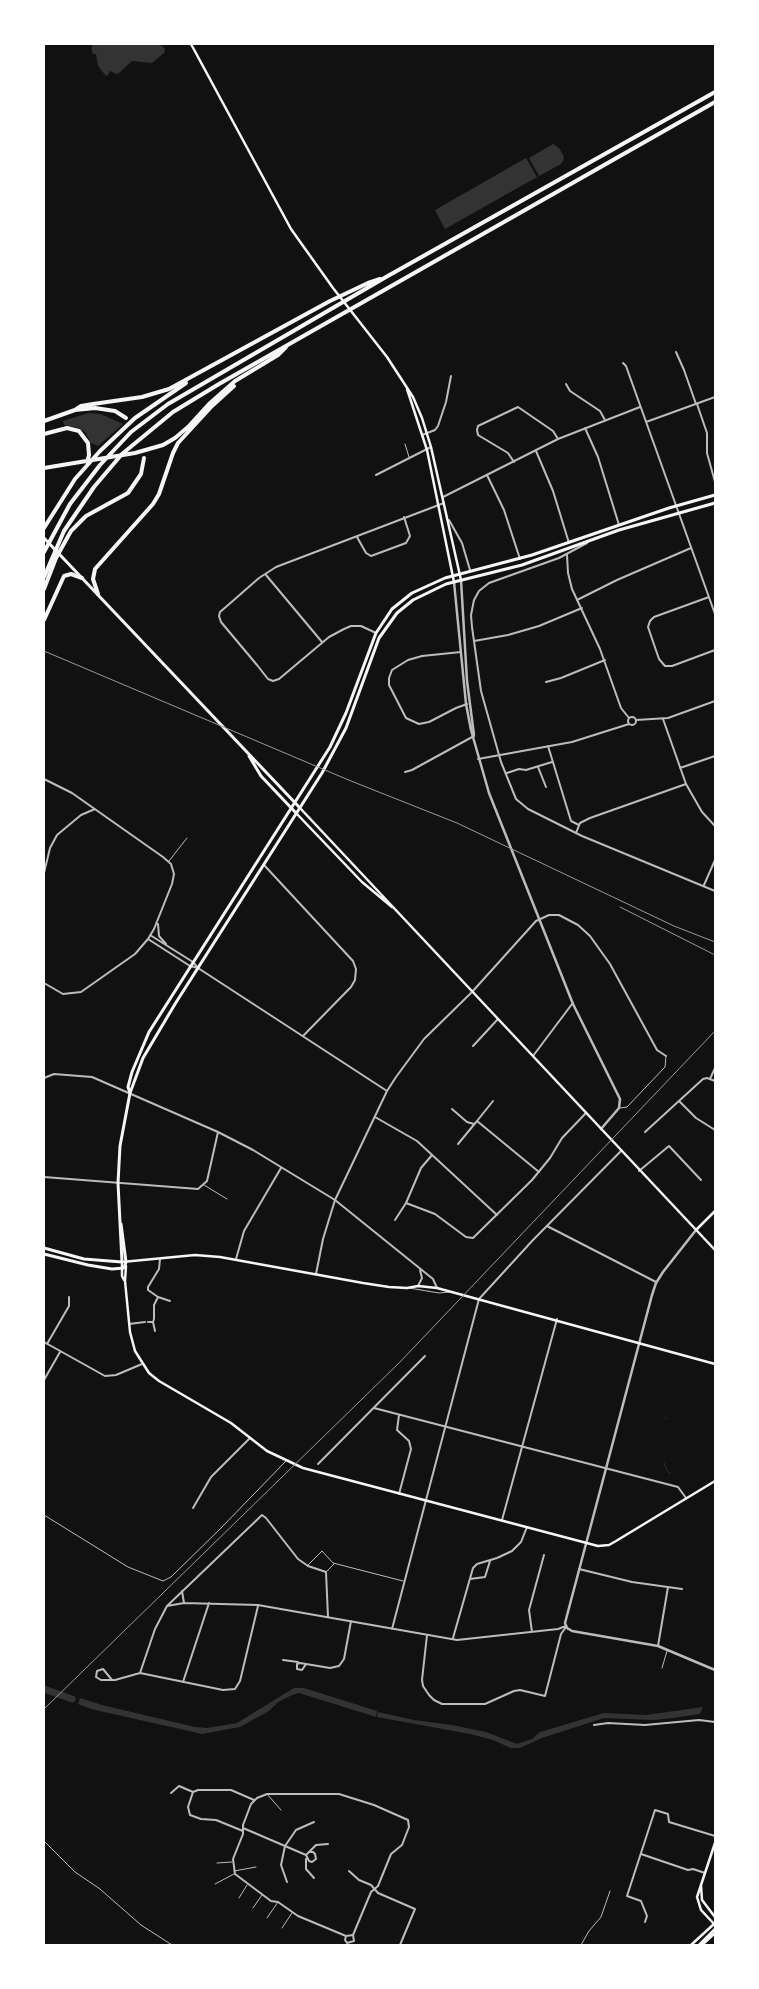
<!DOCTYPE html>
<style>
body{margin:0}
#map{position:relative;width:759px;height:1989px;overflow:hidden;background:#111;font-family:"Titillium Web",sans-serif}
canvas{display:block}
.frame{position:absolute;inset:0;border:45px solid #fff;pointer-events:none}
</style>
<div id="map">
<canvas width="759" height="1989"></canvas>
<div class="frame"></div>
</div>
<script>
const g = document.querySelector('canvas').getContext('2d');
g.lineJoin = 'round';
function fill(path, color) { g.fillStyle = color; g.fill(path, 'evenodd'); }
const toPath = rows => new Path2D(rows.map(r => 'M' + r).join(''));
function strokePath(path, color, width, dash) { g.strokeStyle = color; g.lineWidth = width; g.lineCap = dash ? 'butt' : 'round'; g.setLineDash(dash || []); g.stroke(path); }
fill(toPath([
 [93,44,160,44,165,49,164,53,152,63,132,61,119,73,116,74,110,71,108,75,106,76,98,66,96,54,93,54,91,48],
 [553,144,559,148,564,157,563,161,561,164,539,176,529,158],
 [526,158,537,177,445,229,435,210],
 [88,413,101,414,123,424,98,446,91,443,85,432,79,428,64,425,63,421],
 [294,1688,304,1688,377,1711,376,1717,299,1693,292,1695,278,1702,269,1711,240,1727,202,1734,91,1709,78,1704,80,1698,102,1705,195,1727,207,1728,237,1723],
 [703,1707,700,1714,673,1718,654,1720,604,1718,542,1738,520,1748,511,1748,493,1740,470,1734,377,1717,378,1712,414,1720,452,1725,486,1732,517,1744,532,1739,540,1732,604,1713,646,1715]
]), '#333');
strokePath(toPath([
 [666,1419,666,1418],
 [664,1463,667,1471,670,1473]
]), '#333', 1);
strokePath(toPath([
 [44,1689,72,1699]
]), '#333', 7);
strokePath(toPath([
 [405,444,409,457],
 [169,861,187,838],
 [620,1108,627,1107,665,1067,666,1056],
 [204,1185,227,1199],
 [409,1288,439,1293,450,1292],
 [44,1515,128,1567,163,1581,171,1577,221,1528,286,1461],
 [308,1565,322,1551,333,1563,403,1581],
 [326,1572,334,1564],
 [662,1668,667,1651],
 [267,1794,281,1810],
 [44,1841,75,1872,100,1889,141,1925,172,1945],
 [217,1863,232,1862],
 [234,1871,256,1867],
 [215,1884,234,1874],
 [239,1898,247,1885],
 [253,1908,262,1895],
 [267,1918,278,1902],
 [282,1928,292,1913],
 [581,1945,589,1931,601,1917,610,1891]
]), '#bcbcbc', 1);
strokePath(toPath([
 [676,352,684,370,696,404],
 [623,363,626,366,715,614],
 [566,384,570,391,600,411,605,420],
 [697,404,707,433,707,453,715,482],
 [646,422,715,397],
 [585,428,598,457,619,525],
 [422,435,435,430,438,426,446,402,451,376],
 [536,451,553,491,569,543],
 [514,462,508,453,478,435,477,430,478,426,518,407,553,431,558,439],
 [376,475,431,447],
 [487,475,504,510,520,559],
 [443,497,558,439,640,407],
 [449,520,462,543,470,570],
 [357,537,366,553,371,556,406,543,410,536,404,517],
 [587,543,559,558,489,583,479,591,474,600,471,615,472,627,481,691,501,762,516,799,528,809,582,836,715,891],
 [567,555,568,573,572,589,600,649,621,708,629,718],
 [266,575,322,642],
 [709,597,654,617,650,621,648,627,659,659,665,666,672,666,715,650],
 [577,600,617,580,691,548],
 [376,633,361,626,351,626,344,629,329,637,279,679,273,681,268,679,257,665,221,622,219,616,220,612,227,606,259,578,276,567,444,503],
 [474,641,508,635,539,626,582,608],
 [461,652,422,656,408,660,392,670,389,678,389,685,406,718,419,724,429,722,456,708,467,704],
 [546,682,561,678,605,660],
 '628 721a4 4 0 1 1 8 0a4 4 0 1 1-8 0Z',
 [663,719,686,784,702,812,715,826],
 [636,720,668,718,715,701],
 [548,746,571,821,579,825],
 [478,759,572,742,629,724],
 [538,767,546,787],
 [680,768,715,756],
 [405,772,412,770,474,736],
 [507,773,519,769,526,770,552,762],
 [44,779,72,793,163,857,171,864,174,874,172,884,154,929,148,939,135,954,81,992,63,994,44,983],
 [576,833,580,823,590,818,686,784],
 [264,865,353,961,356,969,355,980,351,987,303,1036],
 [44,873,50,848,57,835,81,815,95,809],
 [704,885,715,860],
 [158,924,159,936,166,944],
 [150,935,193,962,198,968,387,1091],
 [148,939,190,966,198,968],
 [473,1046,498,1019],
 [533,1056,572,1004],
 [44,1078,54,1074,92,1077,218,1132,253,1150,335,1200,433,1279,437,1288],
 [710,1079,715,1068],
 [493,1101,477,1121,539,1172],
 [679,1101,696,1118,715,1130],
 [452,1109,467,1122,474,1124],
 [375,1117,417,1141,497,1215],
 [645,1132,703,1079,707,1078,715,1081],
 [458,1144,477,1121],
 [639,1171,669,1146,701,1180],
 [44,1177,198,1189,207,1181,218,1132],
 [406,1203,435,1214,466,1237,473,1238,532,1180,550,1158,562,1138,586,1113],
 [395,1220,406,1203,421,1168,432,1155],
 [547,1226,656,1282],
 [236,1259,244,1231,281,1168],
 [316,1274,323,1239,335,1200,387,1091,396,1077,424,1039,472,992,536,921,549,915,559,915,578,925,590,936,610,964,657,1050,666,1056],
 [418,1286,422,1278,420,1270],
 [158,1297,148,1290,148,1287,159,1269,160,1259],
 [148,1322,153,1322,154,1319,154,1305,158,1297,170,1301],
 [153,1322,155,1331],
 [129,1324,145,1322],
 [44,1342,105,1376,116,1375,142,1364],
 [47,1344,69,1306,69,1297],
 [44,1380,60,1352],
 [374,1408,678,1487,686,1498],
 [318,1464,425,1356],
 [399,1494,411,1449,409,1441,397,1430,399,1415],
 [193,1508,211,1477,250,1438],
 [502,1520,557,1319],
 [579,1569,632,1582,682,1589],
 [470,1579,485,1577,490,1561],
 [182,1591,184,1603],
 [167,1606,184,1603,258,1605,457,1640,558,1629,566,1626],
 [392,1629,479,1299,533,1240,621,1151],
 [532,1632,529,1610,544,1555],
 [427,1635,422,1680,423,1686,429,1695,434,1700,442,1704,485,1704,514,1691,520,1690,545,1696,561,1634,566,1627],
 [453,1638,473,1568,477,1564,497,1558,512,1551,521,1542,527,1527],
 [658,1646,668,1587],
 [283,1660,298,1662],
 [306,1664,302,1670,297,1669,297,1664,300,1663,330,1668,339,1666,344,1659,351,1621],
 [140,1673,155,1629,167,1606,262,1515,266,1518,298,1559,308,1566,326,1572,328,1617],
 [112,1680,103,1669,97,1671,96,1677,101,1680,115,1680,140,1673,223,1690,235,1689,240,1681,258,1606],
 [183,1682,209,1603],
 [594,1725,608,1723,645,1725,699,1720,715,1722],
 [171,1793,179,1786,193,1792],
 [243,1828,306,1855,309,1861,312,1862,316,1859,315,1854,313,1852,309,1852,306,1855],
 [243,1831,216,1820,201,1819,190,1815,188,1807,193,1792,198,1790,231,1790,254,1800],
 [309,1852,316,1845,328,1844],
 [641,1854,688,1870,693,1869,705,1873],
 [306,1859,306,1869,314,1878],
 [349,1871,359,1880,371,1885,378,1893,415,1909,400,1945],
 [287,1882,281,1865,285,1846,296,1830,314,1822],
 [645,1922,647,1916,641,1901,627,1896,655,1810,668,1814,669,1822,715,1836],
 [346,1936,298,1916,278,1902,271,1901,235,1874,233,1859,243,1834,243,1825,251,1804,257,1798,267,1794,339,1794,374,1805,408,1820,409,1827,402,1845,391,1854,378,1886,371,1892,353,1935,354,1941,347,1943,345,1940,346,1936,353,1935]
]), '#bcbcbc', 2);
strokePath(toPath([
 [461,580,467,681,474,735],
 [454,582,466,704,471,730,489,793,573,1004,620,1099,619,1108,601,1129],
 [696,1230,663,1272,656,1283,652,1295,565,1623,567,1628,572,1631,658,1646,715,1670]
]), '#bcbcbc', 2.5);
strokePath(toPath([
 [191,44,291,229,333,288,387,357,413,397,422,418,431,447,461,580],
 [407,389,427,450,454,582],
 [300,808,715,1250],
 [296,813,362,882,392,907],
 [696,1230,715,1211],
 [126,1266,125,1281,130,1332,135,1351,149,1373,159,1381,231,1423,267,1451,303,1468,598,1546,609,1545,616,1541,715,1481],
 [124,1280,122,1276,122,1262,195,1255,220,1257,363,1283,389,1287,407,1288,418,1286,437,1288,715,1364],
 [715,1843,697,1897,701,1910,715,1925],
 [701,1885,702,1900,715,1917],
 [691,1945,714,1924],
 [699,1945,715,1929],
 [702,1945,715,1933]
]), '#f5f5f5', 2.5);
strokePath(toPath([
 [44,538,300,808],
 [249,756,261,776,296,813],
 [130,1093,128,1087,132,1072,149,1032,330,747,346,713,376,633,392,609,412,593,445,578,532,555,669,508,715,495],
 [44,1248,84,1259,122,1262,118,1183,120,1146,130,1093,143,1058,175,1004,322,773,346,728,379,638,397,613,413,600,446,584,522,565,619,530,715,503],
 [44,1254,88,1265,112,1269,124,1268,126,1262,121,1224]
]), '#f5f5f5', 3);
strokePath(toPath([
 [75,410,81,406,93,404,142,397,169,389,330,301,368,283,380,279],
 [44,421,75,410,95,408,115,411,126,418],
 [44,434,67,428,79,431,88,443,89,455,87,462],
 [44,468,135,453,163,445,175,438,188,427,209,404,235,381,278,355,286,347],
 [44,528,75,479,100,451,135,418,186,383],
 [44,552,70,504,100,465,131,432,168,404,386,277,715,92],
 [44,577,64,531,94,487,122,454,173,412,219,384,715,102],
 [44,589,56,558,71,531,86,516,128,493,141,474,144,458],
 [98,594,93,579,95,569,153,504,159,494,173,453,178,443,212,406,234,386],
 [44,620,64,576,71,574,82,578]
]), '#f5f5f5', 4);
strokePath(toPath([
 [44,651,351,781,457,823,674,926,715,942],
 [620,907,715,955],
 [44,1709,399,1363,715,1031]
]), '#9a9a9a', 1);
</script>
